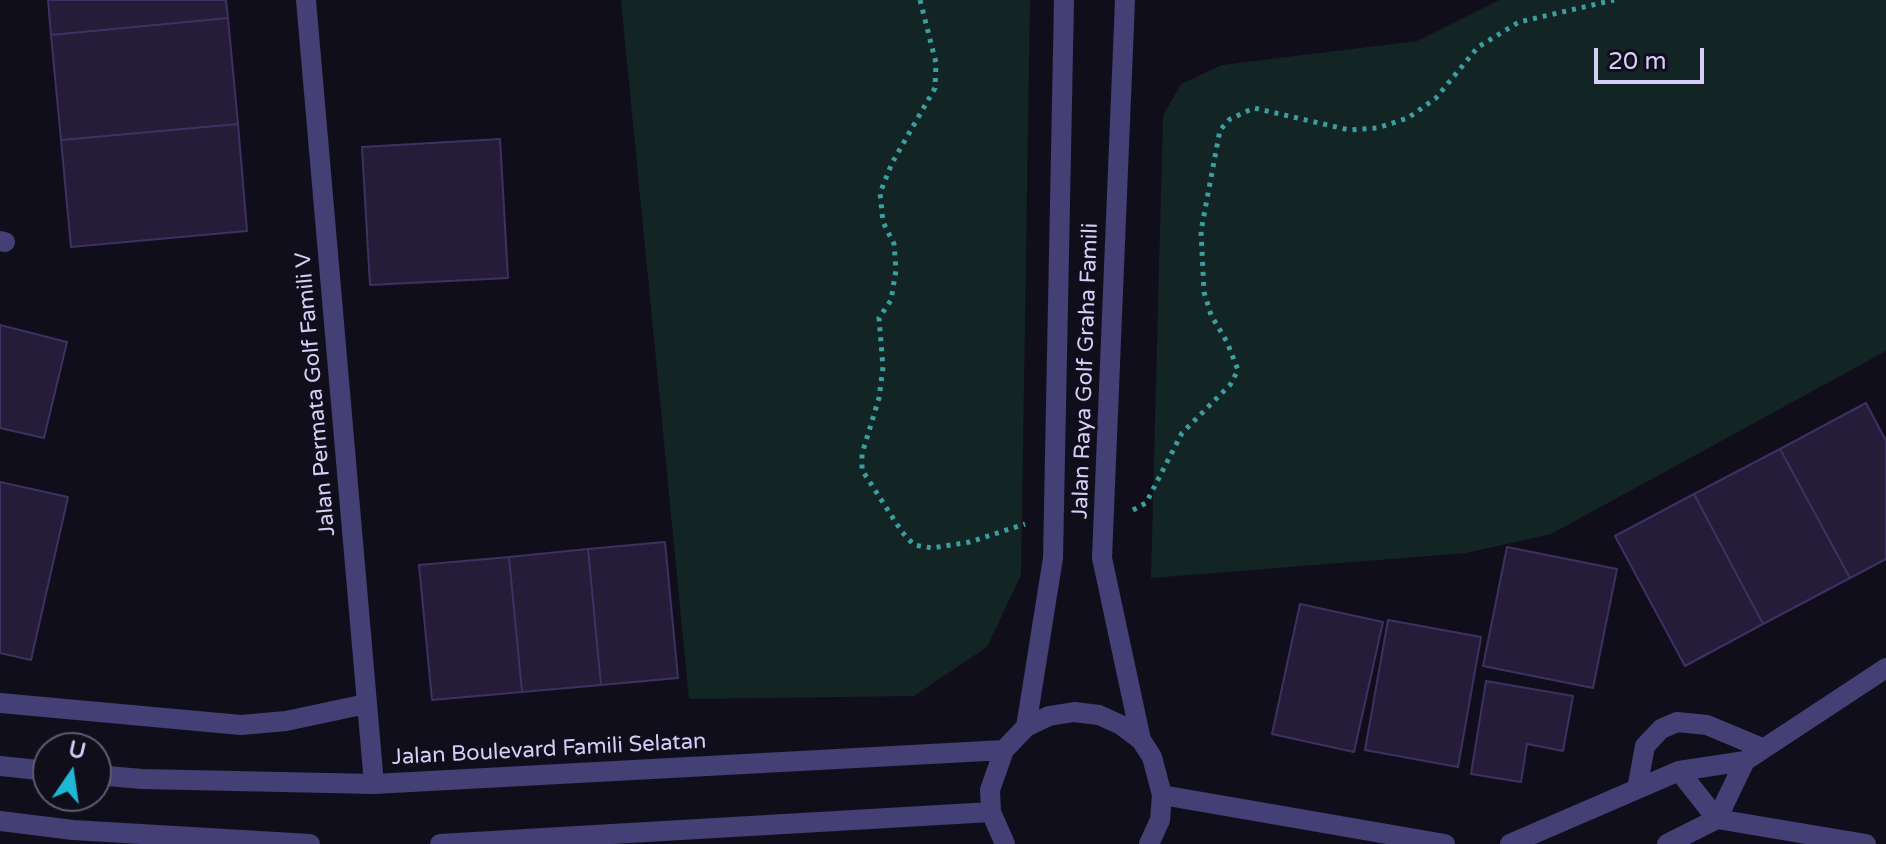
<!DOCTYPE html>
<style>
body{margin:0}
#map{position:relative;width:1886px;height:844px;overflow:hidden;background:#110e1b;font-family:"Varela Round",sans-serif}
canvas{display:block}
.north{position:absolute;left:32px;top:732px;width:80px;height:80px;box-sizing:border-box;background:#110e1b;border:2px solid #605b73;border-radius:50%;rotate:13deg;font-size:22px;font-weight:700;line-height:32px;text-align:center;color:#d6cef8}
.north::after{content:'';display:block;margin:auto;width:28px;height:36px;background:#1eb8d5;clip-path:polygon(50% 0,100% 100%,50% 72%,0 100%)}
.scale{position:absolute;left:1594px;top:48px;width:110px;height:36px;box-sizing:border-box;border:4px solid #d6cef8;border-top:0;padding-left:10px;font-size:24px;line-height:28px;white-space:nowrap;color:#d6cef8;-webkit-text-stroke:6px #110e1b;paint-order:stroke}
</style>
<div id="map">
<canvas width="1886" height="844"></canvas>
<div class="north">U</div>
<div class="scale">20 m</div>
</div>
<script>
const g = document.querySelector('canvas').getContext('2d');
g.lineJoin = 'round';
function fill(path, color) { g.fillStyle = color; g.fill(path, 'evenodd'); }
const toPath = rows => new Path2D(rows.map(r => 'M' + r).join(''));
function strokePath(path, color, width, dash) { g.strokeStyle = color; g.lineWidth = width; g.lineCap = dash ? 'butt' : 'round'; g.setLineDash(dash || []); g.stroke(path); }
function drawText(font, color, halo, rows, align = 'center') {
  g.font = font + ' "Varela Round",sans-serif'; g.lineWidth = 6; g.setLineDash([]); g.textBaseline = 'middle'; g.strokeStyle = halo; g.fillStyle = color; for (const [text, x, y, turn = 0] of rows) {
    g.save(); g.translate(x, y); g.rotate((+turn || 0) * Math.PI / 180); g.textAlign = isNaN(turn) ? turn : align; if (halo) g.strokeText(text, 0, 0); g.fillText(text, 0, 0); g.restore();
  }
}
fill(toPath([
 [621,0,1030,0,1021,575,987,647,914,696,689,699],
 [1499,0,1886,0,1886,351,1551,534,1466,553,1151,578,1163,116,1181,84,1222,65,1417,41]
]), '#122424');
const building = toPath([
 [48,0,226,0,228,18,51,35,48,0],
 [228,18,238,124,61,140,51,35,228,18],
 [238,124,247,231,71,247,61,140,238,124],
 [500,139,508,278,370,285,362,147,500,139],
 [0,325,67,342,44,438,0,428,0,325],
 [1866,403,1886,441,1886,559,1850,578,1780,449,1866,403],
 [1780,449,1850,578,1763,624,1694,494,1780,449],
 [0,482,68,497,31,660,0,653,0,482],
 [1694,494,1763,624,1685,666,1615,536,1694,494],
 [665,542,678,678,601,685,588,549,665,542],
 [1507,547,1617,569,1593,688,1483,666,1507,547],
 [588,549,601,685,522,692,509,557,588,549],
 [509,557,522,692,432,700,419,565,509,557],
 [1300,604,1383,622,1354,752,1272,734,1300,604],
 [1388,620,1481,637,1458,767,1365,750,1388,620],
 [1486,681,1573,696,1563,751,1527,744,1521,782,1471,774,1486,681]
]);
fill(building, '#241c39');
strokePath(building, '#3e3162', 2);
strokePath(toPath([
 [920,0,936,63,935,88,892,163,880,193,883,222,894,244,896,270,891,300,879,318,883,367,879,398,862,454,862,470,902,532,914,545,932,548,970,542,1025,524],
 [1133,510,1146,503,1182,433,1230,385,1238,370,1227,342,1211,315,1204,292,1201,231,1220,130,1230,119,1254,108,1349,130,1377,128,1408,118,1436,98,1478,47,1519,22,1614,0]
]), '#3c9e9e', 5, [4, 6]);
strokePath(toPath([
 [306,0,374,784],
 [1125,0,1102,558,1141,740],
 [0,241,5,242],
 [0,703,241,725,286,721,366,704],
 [1026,727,1053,558,1064,0],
 [0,766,48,771],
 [1679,771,1717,819],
 [96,775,142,779,374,784,1004,750],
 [1637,789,1645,746,1661,729,1677,722,1707,725,1762,748],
 [1162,795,1445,844],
 [1717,819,1866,844],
 [0,821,73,830,310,844],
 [440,844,991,812],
 [1005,844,991,812,990,790,1004,750,1026,727,1049,716,1074,712,1099,715,1121,725,1141,740,1152,757,1162,795,1160,820,1149,844],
 [1510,844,1679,771,1745,761],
 [1667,844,1717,819,1745,761,1886,668]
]), '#443f74', 20);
drawText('22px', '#d6cef8', '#110e1b', [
 ["Jalan Raya Golf Graha Famili",1086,371,-88],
 ["Jalan Permata Golf Famili V",316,394,-95],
 ["Jalan Boulevard Famili Selatan",549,750,-3]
]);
</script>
